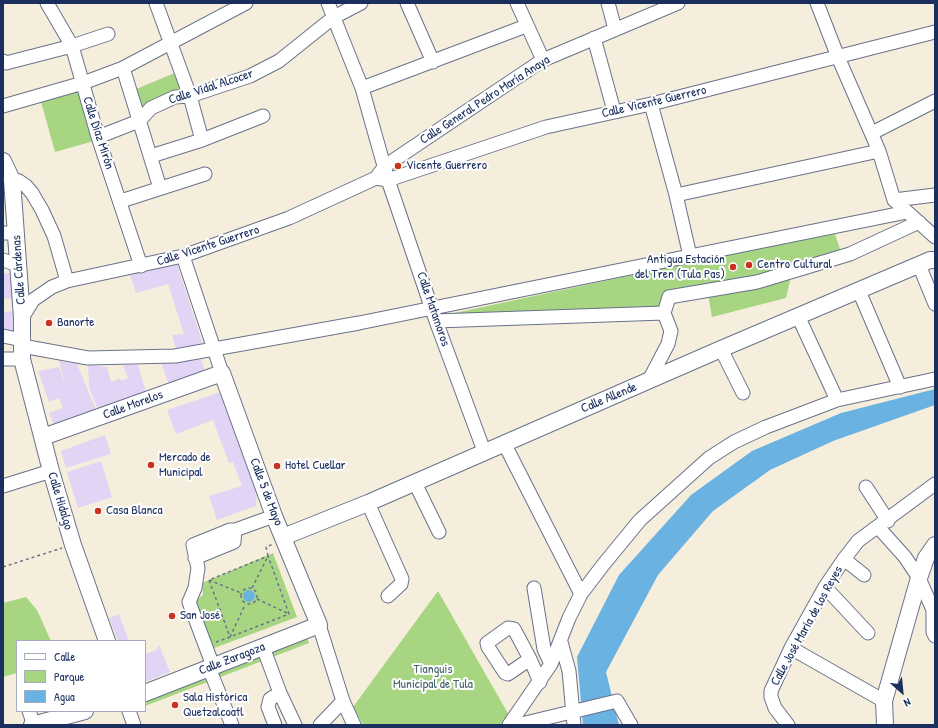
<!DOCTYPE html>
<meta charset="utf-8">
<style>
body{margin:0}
#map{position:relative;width:938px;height:728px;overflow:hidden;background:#f6eedc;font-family:"Patrick Hand",sans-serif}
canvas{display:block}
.frame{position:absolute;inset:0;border:4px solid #1b2f5e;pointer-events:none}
.legend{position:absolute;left:16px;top:640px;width:130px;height:72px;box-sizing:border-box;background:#fff;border:1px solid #a4acbf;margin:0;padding:5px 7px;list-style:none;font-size:12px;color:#1b2f5e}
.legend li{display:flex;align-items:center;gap:8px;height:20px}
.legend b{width:20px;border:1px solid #a4acbf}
.north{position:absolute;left:882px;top:672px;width:40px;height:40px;-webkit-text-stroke:3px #fff;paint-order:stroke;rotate:153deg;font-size:11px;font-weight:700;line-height:16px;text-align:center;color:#1b2f5e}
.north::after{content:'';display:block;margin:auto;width:14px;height:18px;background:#1b2f5e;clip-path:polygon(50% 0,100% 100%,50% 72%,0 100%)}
</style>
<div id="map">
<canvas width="938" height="728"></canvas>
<div class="frame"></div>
<ul class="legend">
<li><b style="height:5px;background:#fff"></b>Calle</li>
<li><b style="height:11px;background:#a7d582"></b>Parque</li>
<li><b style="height:11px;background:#6ab2e2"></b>Agua</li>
</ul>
<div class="north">N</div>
</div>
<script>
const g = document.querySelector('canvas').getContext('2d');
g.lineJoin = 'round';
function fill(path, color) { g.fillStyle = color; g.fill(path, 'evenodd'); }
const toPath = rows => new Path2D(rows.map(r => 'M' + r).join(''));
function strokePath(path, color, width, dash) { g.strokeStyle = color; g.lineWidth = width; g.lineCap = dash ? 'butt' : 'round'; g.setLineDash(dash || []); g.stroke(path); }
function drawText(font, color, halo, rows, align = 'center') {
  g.font = font + ' "Patrick Hand",sans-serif'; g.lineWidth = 4; g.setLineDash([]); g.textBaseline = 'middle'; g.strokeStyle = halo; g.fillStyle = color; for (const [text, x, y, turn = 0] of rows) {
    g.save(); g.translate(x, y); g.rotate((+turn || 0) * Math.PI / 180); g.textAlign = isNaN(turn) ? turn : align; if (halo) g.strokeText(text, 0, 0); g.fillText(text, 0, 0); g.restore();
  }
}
fill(toPath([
 [177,264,203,345,177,351,172,335,184,334,168,284,136,293,130,275],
 [12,273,13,298,3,299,3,274],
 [15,311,18,332,3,331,3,312],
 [201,359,205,372,169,384,161,363],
 [59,361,77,364,96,410,54,425,49,413,63,408,59,398,49,402,38,371,59,367,66,387],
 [88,365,107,367,111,382,120,378,121,381,128,378,123,365,138,365,146,392,98,410,89,387],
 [221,392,257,488,256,506,217,520,209,496,242,486,233,462,229,463,213,420,176,434,167,410],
 [105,435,111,454,66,468,61,451],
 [101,461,112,497,78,508,67,472],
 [119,614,128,639,129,641,118,641,109,618],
 [159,645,170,672,145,682,145,654,155,651]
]), '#e1d4f4');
fill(toPath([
 [177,72,185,93,142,114,134,90],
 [79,88,94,141,55,152,40,98],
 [835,234,843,258,791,277,786,298,712,317,707,288,666,295,662,308,450,314,702,260],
 [273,553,297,617,201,653,185,609,203,595,202,583],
 [438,591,510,717,499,725,363,725,353,707],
 [26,597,37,610,51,641,17,641,17,673,3,677,3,603],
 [306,634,309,643,145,706,145,695]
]), '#a7d582');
fill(toPath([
 [935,389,935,405,833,441,770,470,713,511,658,575,606,672,619,725,583,725,577,657,619,575,691,495,752,451,841,413],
 '243 596a6 6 0 1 1 12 0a6 6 0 1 1-12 0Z'
]), '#6ab2e2');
const minor = toPath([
 [47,3,72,46,98,137,141,266],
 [156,3,190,96,202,140],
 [328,3,362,88,388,180,436,321,484,451],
 [407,3,433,62],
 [517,3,543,60],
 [608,3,615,29],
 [817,3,838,57,879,151,894,200,935,237],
 [594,38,614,111],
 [3,61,6,63,72,46,108,34],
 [123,68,160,188],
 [362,88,526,26],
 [651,104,676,195,690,256],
 [3,106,83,83,123,68,246,3],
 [872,133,935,101],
 [98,137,139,121,151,108,175,97,190,96,250,76,279,61,334,17,361,3],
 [151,156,202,140,263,116],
 [376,178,388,180,546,127,651,104,935,32],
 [12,180,19,181,26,186,32,193,42,210,54,236,67,281],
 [676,195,879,151],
 [894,200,935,195],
 [121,201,205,174],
 [3,233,12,233,16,226],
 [183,256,222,373],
 [3,260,18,265],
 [919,265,935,304],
 [859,291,900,387],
 [798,316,837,400],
 [22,318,33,300,52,287,67,281,183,256,289,218,376,178,385,166,543,60,678,3],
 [436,321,664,313],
 [3,336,22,340],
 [22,346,88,358,175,356,359,323,907,212],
 [721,349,743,393],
 [3,359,22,359],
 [648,382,668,344,671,331,664,313,669,297,757,282,850,254,919,222],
 [504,443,581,594],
 [415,483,439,532],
 [3,486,51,471],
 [866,487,888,521],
 [368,503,402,579,401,584,388,596],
 [878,527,905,557,919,578,933,610,933,632,935,636],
 [195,558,234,542,235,530],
 [844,559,864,575],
 [825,587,868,633],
 [534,588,544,649,551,664],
 [319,625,343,701,354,725],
 [561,642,569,671,574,725],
 [263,647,280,693,295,725],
 [791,648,884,701],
 [530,659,508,674,505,673,488,647,487,643,508,628,514,629,530,659,540,682],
 [213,666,189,602,195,588,198,568,193,545,230,530,235,530,274,516],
 [209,668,232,725],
 [29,711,34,725],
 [129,711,134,725],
 [275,725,268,707,270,699,280,693],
 [320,725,343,701],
 [509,725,551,664,569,618,581,594,603,565,640,520,709,458,734,442,766,427,837,400,935,379],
 [517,725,617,701,631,725],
 [788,725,775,708,771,697,771,691,791,648,825,587,844,559,858,541,935,484]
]);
const major = toPath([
 [3,161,12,180,22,318,22,359,51,471,73,545,107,641],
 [43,437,222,373,274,516,319,625,145,693],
 [283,537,368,503,721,349,930,260,935,260],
 [32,725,85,711],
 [885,725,884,701,919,578,926,558,935,545]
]);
strokePath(minor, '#68728a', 15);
strokePath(major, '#68728a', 18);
strokePath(toPath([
 [3,567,62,548],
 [209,580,241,593],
 '241 596a8 8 0 1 1 16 0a8 8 0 1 1-16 0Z',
 [252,588,268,556,266,547,273,544],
 [257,599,289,614],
 [230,637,245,605],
 [216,642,230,637,289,614,268,556,209,580,230,637]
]), '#68728a', 1.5, [3, 3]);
strokePath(minor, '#fff', 13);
strokePath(major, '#fff', 16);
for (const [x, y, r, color] of [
 [398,166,4,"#c8321e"],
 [749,265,4,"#c8321e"],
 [733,267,4,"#c8321e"],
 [49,323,4,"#c8321e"],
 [151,465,4,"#c8321e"],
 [277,466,4,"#c8321e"],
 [98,511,4,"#c8321e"],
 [172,616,4,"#c8321e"],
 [175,705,4,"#c8321e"]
]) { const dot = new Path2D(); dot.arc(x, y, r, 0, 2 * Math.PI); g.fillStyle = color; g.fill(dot); strokePath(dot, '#fff', 1.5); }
drawText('13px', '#1b2f5e', '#fff', [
 ["Calle Vidal Alcocer",211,87,-18],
 ["Calle General Pedro María Anaya",485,100,-33],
 ["Calle Vicente Guerrero",654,102,-13],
 ["Calle Díaz Mirón",98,133,72],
 ["Calle Vicente Guerrero",208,246,-18],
 ["Calle Cárdenas",19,270,-94],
 ["Calle Matamoros",433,309,71],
 ["Calle Allende",609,398,-23],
 ["Calle Morelos",133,405,-20],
 ["Calle 5 de Mayo",266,492,69],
 ["Calle Hidalgo",60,501,73],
 ["Calle José María de los Reyes",807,626,-61],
 ["Calle Zaragoza",232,659,-21]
]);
drawText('13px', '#1b2f5e', '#fff', [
 ["Vicente Guerrero",406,166],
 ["Antigua Estación",725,260,"right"],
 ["del Tren (Tula Pas)",725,275,"right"],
 ["Centro Cultural",757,265],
 ["Banorte",57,323],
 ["Mercado de",159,458],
 ["Municipal",159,473],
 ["Hotel Cuellar",285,466],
 ["Casa Blanca",106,511],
 ["San José",180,616],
 ["Sala Histórica",183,698],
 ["Quetzalcoatl",183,713]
], 'left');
drawText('13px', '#456169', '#fff', [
 ["Tianguis",433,670],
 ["Municipal de Tula",433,685]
]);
</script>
